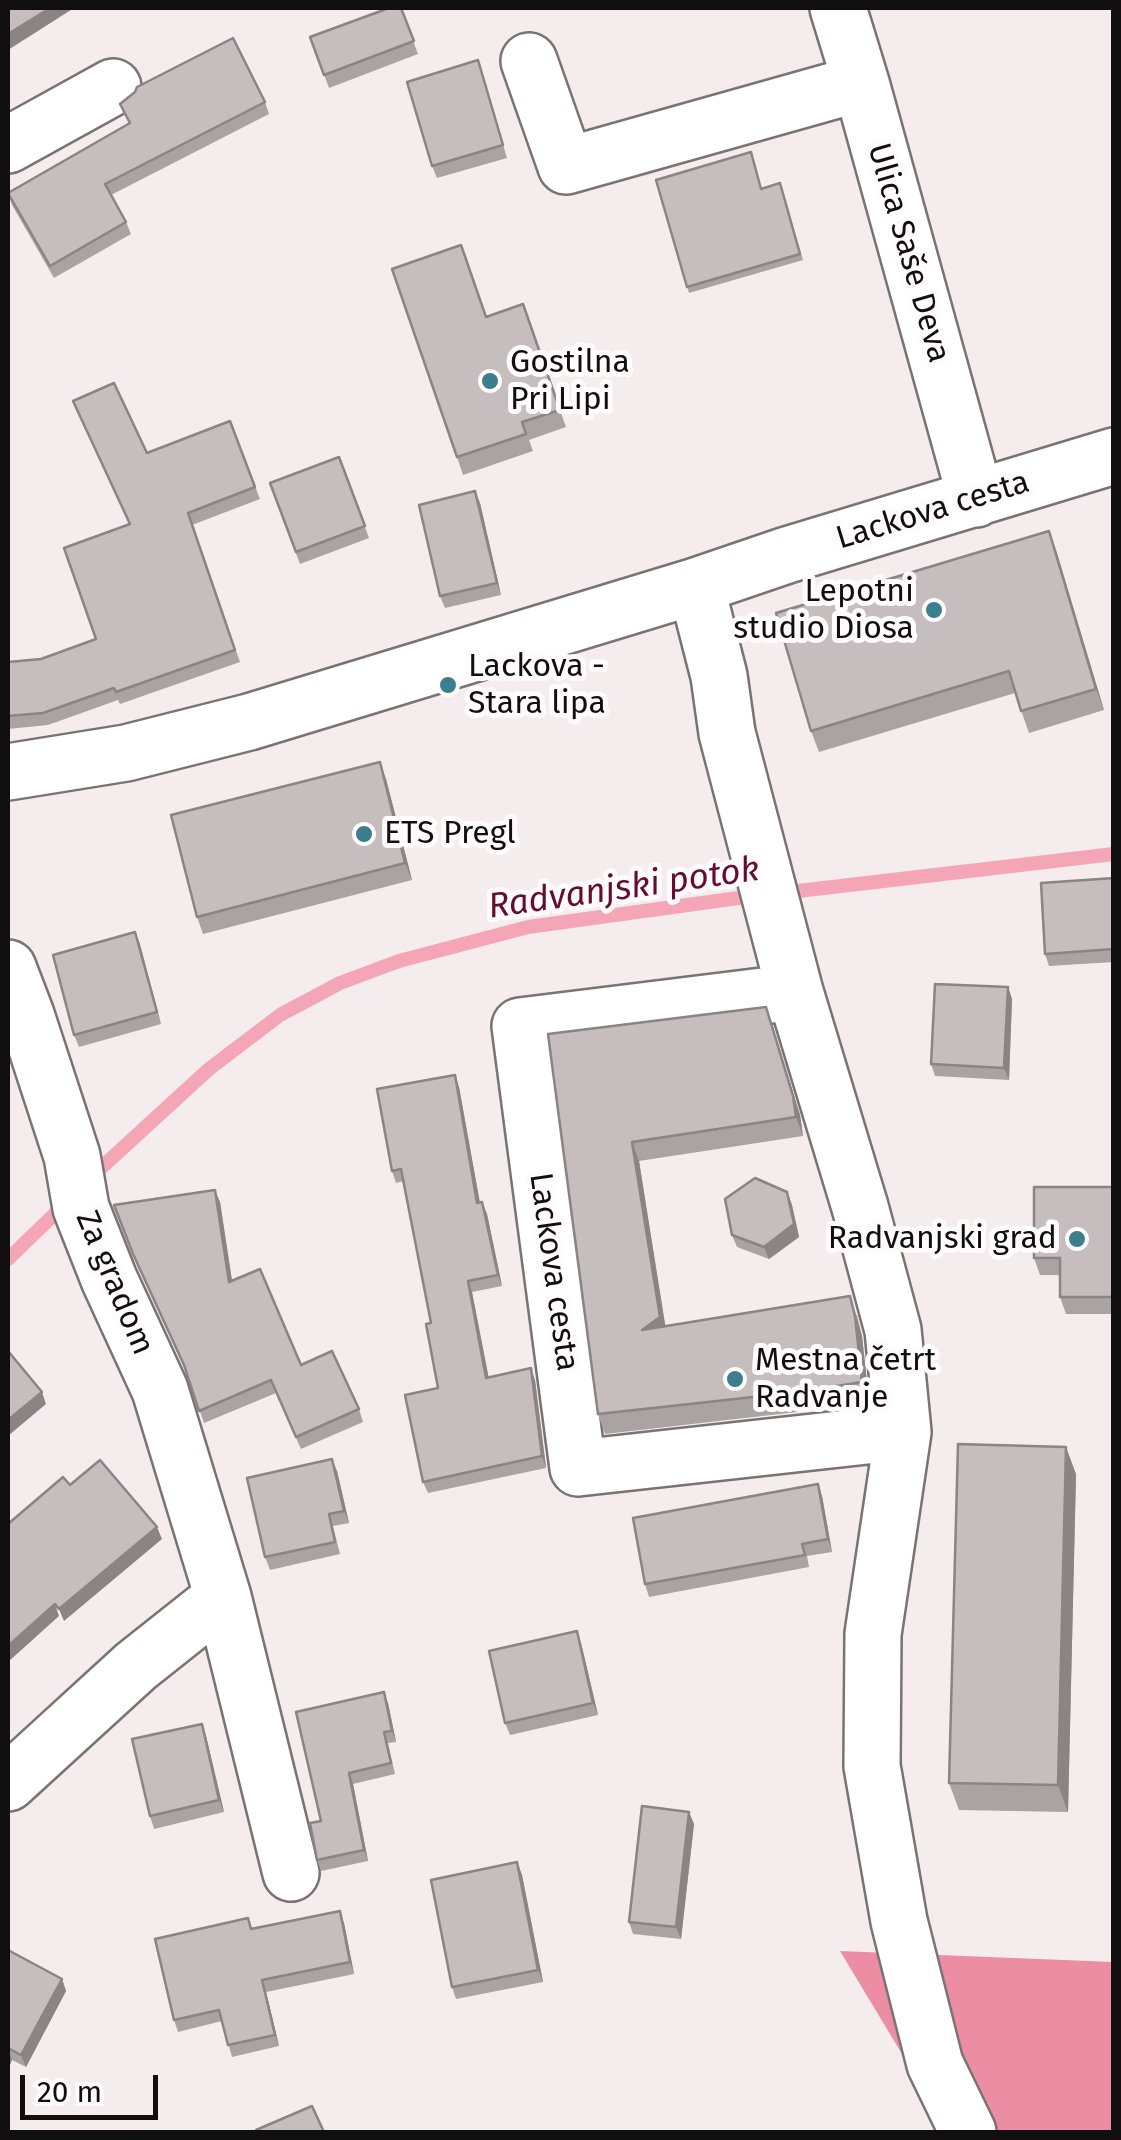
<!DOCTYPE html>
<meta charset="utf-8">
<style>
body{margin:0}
#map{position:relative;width:1121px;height:2140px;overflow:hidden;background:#f5ecee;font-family:"Fira Sans",sans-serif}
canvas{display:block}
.frame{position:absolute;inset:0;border:10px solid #100e0e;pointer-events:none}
.scale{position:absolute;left:20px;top:2075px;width:138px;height:45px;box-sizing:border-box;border:5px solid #100e0e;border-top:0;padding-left:12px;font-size:30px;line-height:35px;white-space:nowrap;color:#100e0e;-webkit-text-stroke:8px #fffbfc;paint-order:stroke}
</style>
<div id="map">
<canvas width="1121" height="2140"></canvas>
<div class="frame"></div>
<div class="scale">20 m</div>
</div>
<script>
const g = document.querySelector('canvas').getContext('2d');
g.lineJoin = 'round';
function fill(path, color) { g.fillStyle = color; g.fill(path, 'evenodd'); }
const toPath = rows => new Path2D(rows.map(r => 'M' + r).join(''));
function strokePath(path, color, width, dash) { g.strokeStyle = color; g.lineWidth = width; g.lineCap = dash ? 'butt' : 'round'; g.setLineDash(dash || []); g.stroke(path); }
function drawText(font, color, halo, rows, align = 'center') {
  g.font = font + ' "Fira Sans",sans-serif'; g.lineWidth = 10; g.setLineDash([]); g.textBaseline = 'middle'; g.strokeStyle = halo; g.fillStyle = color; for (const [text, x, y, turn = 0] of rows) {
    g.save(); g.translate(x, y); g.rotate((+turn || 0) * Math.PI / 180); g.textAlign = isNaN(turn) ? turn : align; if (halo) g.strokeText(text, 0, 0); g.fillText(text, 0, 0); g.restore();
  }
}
fill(toPath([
 [840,1951,1113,1962,1113,2132,949,2132]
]), '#ed8da3');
strokePath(toPath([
 [781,893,1114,854],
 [90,1178,209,1069,280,1015,340,983,399,961,528,927,760,895],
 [8,1259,65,1204]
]), '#f4a6b7', 14);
const minor = toPath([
 [838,8,861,83,976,499],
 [529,61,566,166,861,83],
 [8,145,113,87],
 [696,586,719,676,727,733,795,992,860,1207,893,1330,903,1432,873,1634,872,1766,899,1921,935,2064,968,2132],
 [8,772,126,753,249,722,696,586,787,555,1114,456],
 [8,968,26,1015,72,1156,81,1208,109,1279,160,1390,223,1597,291,1873],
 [795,992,520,1026,578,1468,903,1432],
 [8,1783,136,1666,223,1597]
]);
strokePath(minor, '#7a7374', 60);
strokePath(minor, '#fff', 55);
fill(toPath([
 [401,8,418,54,329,88,310,37],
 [478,60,507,158,437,178,432,166],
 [265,102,269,114,111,195,126,222,131,234,54,278,12,205,8,193,129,124,120,104],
 [656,180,761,189,780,183,803,260,689,293],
 [523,304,566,427,529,440,533,451,463,475,457,457,486,317],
 [73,401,147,453,230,421,260,499,192,525,240,662,120,704,118,700,48,725,8,729,8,662,41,659,96,639,129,524],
 [339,457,369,538,300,564,270,483],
 [480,503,501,595,445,608,440,596],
 [1049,531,1104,710,1029,733,1015,693,819,752,811,731],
 [386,779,412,880,203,934,197,917],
 [1114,878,1114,962,1049,966,1045,954],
 [135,932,161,1024,79,1047,74,1035],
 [1008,987,1012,999,1009,1080,935,1076,931,1064],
 [773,1026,800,1115,803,1136,639,1161,665,1326,857,1315,862,1336,869,1401,806,1411,605,1434,598,1414,548,1034],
 [459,1087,480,1203,482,1202,487,1214,502,1286,472,1292,488,1377,535,1380,546,1468,428,1493,423,1482,438,1388,431,1323,403,1181,396,1183,392,1171],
 [1114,1187,1114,1314,1066,1314,1060,1297,1060,1275,1040,1275,1034,1258],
 [787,1192,792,1205,799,1237,769,1259,737,1247,732,1235],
 [220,1202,232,1281,301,1365,359,1409,363,1422,301,1449,276,1393,204,1423,187,1374,138,1267,114,1205],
 [337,1471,349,1523,333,1526,340,1554,270,1570,265,1557],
 [1076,1474,1068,1812,959,1810,949,1783],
 [818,1484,822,1496,832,1552,807,1556,809,1567,649,1597,645,1584],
 [581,1643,598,1715,510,1735,505,1723],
 [388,1703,396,1742,388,1743,395,1774,353,1784,368,1861,321,1871,317,1860,321,1821],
 [206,1736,224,1812,154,1829,150,1816],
 [694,1824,681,1939,633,1934,629,1922],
 [517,1862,522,1875,543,1982,456,1999,452,1987],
 [248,1918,252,1929,344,1923,354,1974,266,1992,279,2046,232,2057,222,2021,178,2032,174,2020],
 [8,1950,62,1979,66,1991,26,2067,12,2060,8,2070]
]), '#a9a3a3');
fill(toPath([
 [50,8,74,8,8,50,8,34],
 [475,491,480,503,501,595,497,583],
 [1049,531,1057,553,1104,710,1096,689],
 [380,762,386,779,412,880,405,863],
 [135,932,140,944,161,1024,157,1012],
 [1008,987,1012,999,1009,1080,1004,1068],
 [766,1007,800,1115,803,1136,796,1117],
 [455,1075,459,1087,482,1215,477,1203],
 [632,1142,639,1161,667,1336,642,1330],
 [215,1190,220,1202,234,1294,229,1282],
 [787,1192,792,1205,799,1237,769,1259,764,1247],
 [482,1202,487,1214,502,1286,498,1275],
 [468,1281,472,1292,491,1389,486,1378],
 [850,1296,862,1336,869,1401,862,1382],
 [531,1368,535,1380,546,1468,542,1456],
 [42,1392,46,1404,8,1436,8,1420],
 [1066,1447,1076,1474,1068,1812,1058,1785],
 [332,1459,337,1471,349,1523,344,1511],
 [818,1484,822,1496,832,1552,828,1539],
 [157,1527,162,1539,64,1621,59,1609],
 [55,1604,59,1616,8,1662,8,1646],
 [577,1631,581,1643,598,1715,593,1703],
 [384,1692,388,1703,396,1742,392,1731],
 [202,1724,206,1736,224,1812,219,1800],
 [349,1773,353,1784,368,1861,364,1850],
 [689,1812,694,1824,681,1939,676,1927],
 [517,1862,522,1875,543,1982,538,1970],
 [340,1911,344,1923,354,1974,350,1962],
 [62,1979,66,1991,26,2067,21,2055],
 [262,1980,266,1992,279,2046,275,2035],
 [8,2047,12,2060,8,2070]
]), '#8a8485');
const building = toPath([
 [8,8,50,8,8,34,8,8],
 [389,8,401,8,414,41,324,75,310,37,389,8],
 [233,38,265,102,105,184,126,222,50,266,8,193,130,123,120,104,135,92,137,87,233,38],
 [478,60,503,145,432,166,407,82,478,60],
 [751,152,761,189,780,183,800,254,687,287,656,180,751,152],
 [461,245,486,317,523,304,560,410,522,422,526,434,457,457,392,269,461,245],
 [114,383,147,453,230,421,255,487,188,513,235,650,116,692,114,688,43,713,8,716,8,662,41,659,96,639,64,548,130,524,73,401,114,383],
 [339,457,365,526,296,552,270,483,339,457],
 [475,491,497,583,440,596,419,505,475,491],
 [1049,531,1096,689,1021,711,1009,671,811,731,776,613,1049,531],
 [380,762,405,863,197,917,171,815,380,762],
 [1114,878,1114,949,1045,954,1041,883,1114,878],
 [135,932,157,1012,74,1035,53,955,135,932],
 [935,984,1008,987,1004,1068,931,1064,935,984],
 [766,1007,793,1096,796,1117,632,1142,660,1317,642,1330,850,1296,855,1316,862,1382,799,1392,598,1414,548,1034,766,1007],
 [455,1075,477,1203,482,1202,498,1275,468,1281,486,1378,531,1368,542,1456,423,1482,405,1395,438,1388,426,1324,431,1323,401,1169,392,1171,377,1089,455,1075],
 [755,1178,787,1192,794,1224,764,1247,732,1235,725,1199,755,1178],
 [1034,1187,1114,1187,1114,1297,1060,1297,1060,1258,1034,1258,1034,1187],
 [215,1190,229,1282,260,1269,301,1365,332,1351,359,1409,296,1437,271,1380,199,1411,184,1365,133,1254,114,1205,215,1190],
 [8,1351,42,1392,8,1420,8,1351],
 [958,1444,1066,1447,1058,1785,949,1783,958,1444],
 [332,1459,344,1511,329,1514,335,1542,265,1557,247,1478,332,1459],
 [100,1460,157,1527,59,1609,55,1604,8,1646,8,1524,63,1477,70,1485,100,1460],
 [818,1484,828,1539,802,1544,805,1555,645,1584,633,1518,818,1484],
 [577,1631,593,1703,505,1723,489,1651,577,1631],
 [384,1692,392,1731,384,1732,391,1763,349,1773,364,1850,317,1860,310,1823,321,1821,296,1712,384,1692],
 [202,1724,219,1800,150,1816,132,1739,202,1724],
 [642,1806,689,1812,676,1927,629,1922,642,1806],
 [517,1862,538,1970,452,1987,431,1880,517,1862],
 [340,1911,350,1962,262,1980,275,2035,228,2045,219,2010,174,2020,155,1939,248,1918,251,1929,340,1911],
 [8,1950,62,1979,21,2055,8,2048,8,1950],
 [312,2106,324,2132,257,2132,256,2130,312,2106]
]);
fill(building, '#c5bdbe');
strokePath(building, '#8a8485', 2.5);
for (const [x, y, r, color] of [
 [490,381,10,"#3b7e8e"],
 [934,610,10,"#3b7e8e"],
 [448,685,10,"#3b7e8e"],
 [364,834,10,"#3b7e8e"],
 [1077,1239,10,"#3b7e8e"],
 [735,1379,10,"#3b7e8e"]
]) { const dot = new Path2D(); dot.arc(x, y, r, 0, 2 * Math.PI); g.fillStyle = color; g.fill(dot); strokePath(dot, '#fffbfc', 4); }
drawText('32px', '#100e0e', '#fffbfc', [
 ["Ulica Saše Deva",908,253,74],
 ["Lackova cesta",933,511,-17],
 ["Lackova cesta",553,1272,82],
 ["Za gradom",114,1283,67]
]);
drawText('32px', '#100e0e', '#fffbfc', [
 ["Gostilna",510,363],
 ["Pri Lipi",510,400],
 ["Lepotni",914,592,"right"],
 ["studio Diosa",914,629,"right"],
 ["Lackova -",468,667],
 ["Stara lipa",468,704],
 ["ETS Pregl",384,834],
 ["Radvanjski grad",1057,1239,"right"],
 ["Mestna četrt",755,1361],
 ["Radvanje",755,1398]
], 'left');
drawText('italic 35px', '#630e2d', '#fffbfc', [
 ["Radvanjski potok",624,889,-8]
]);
</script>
